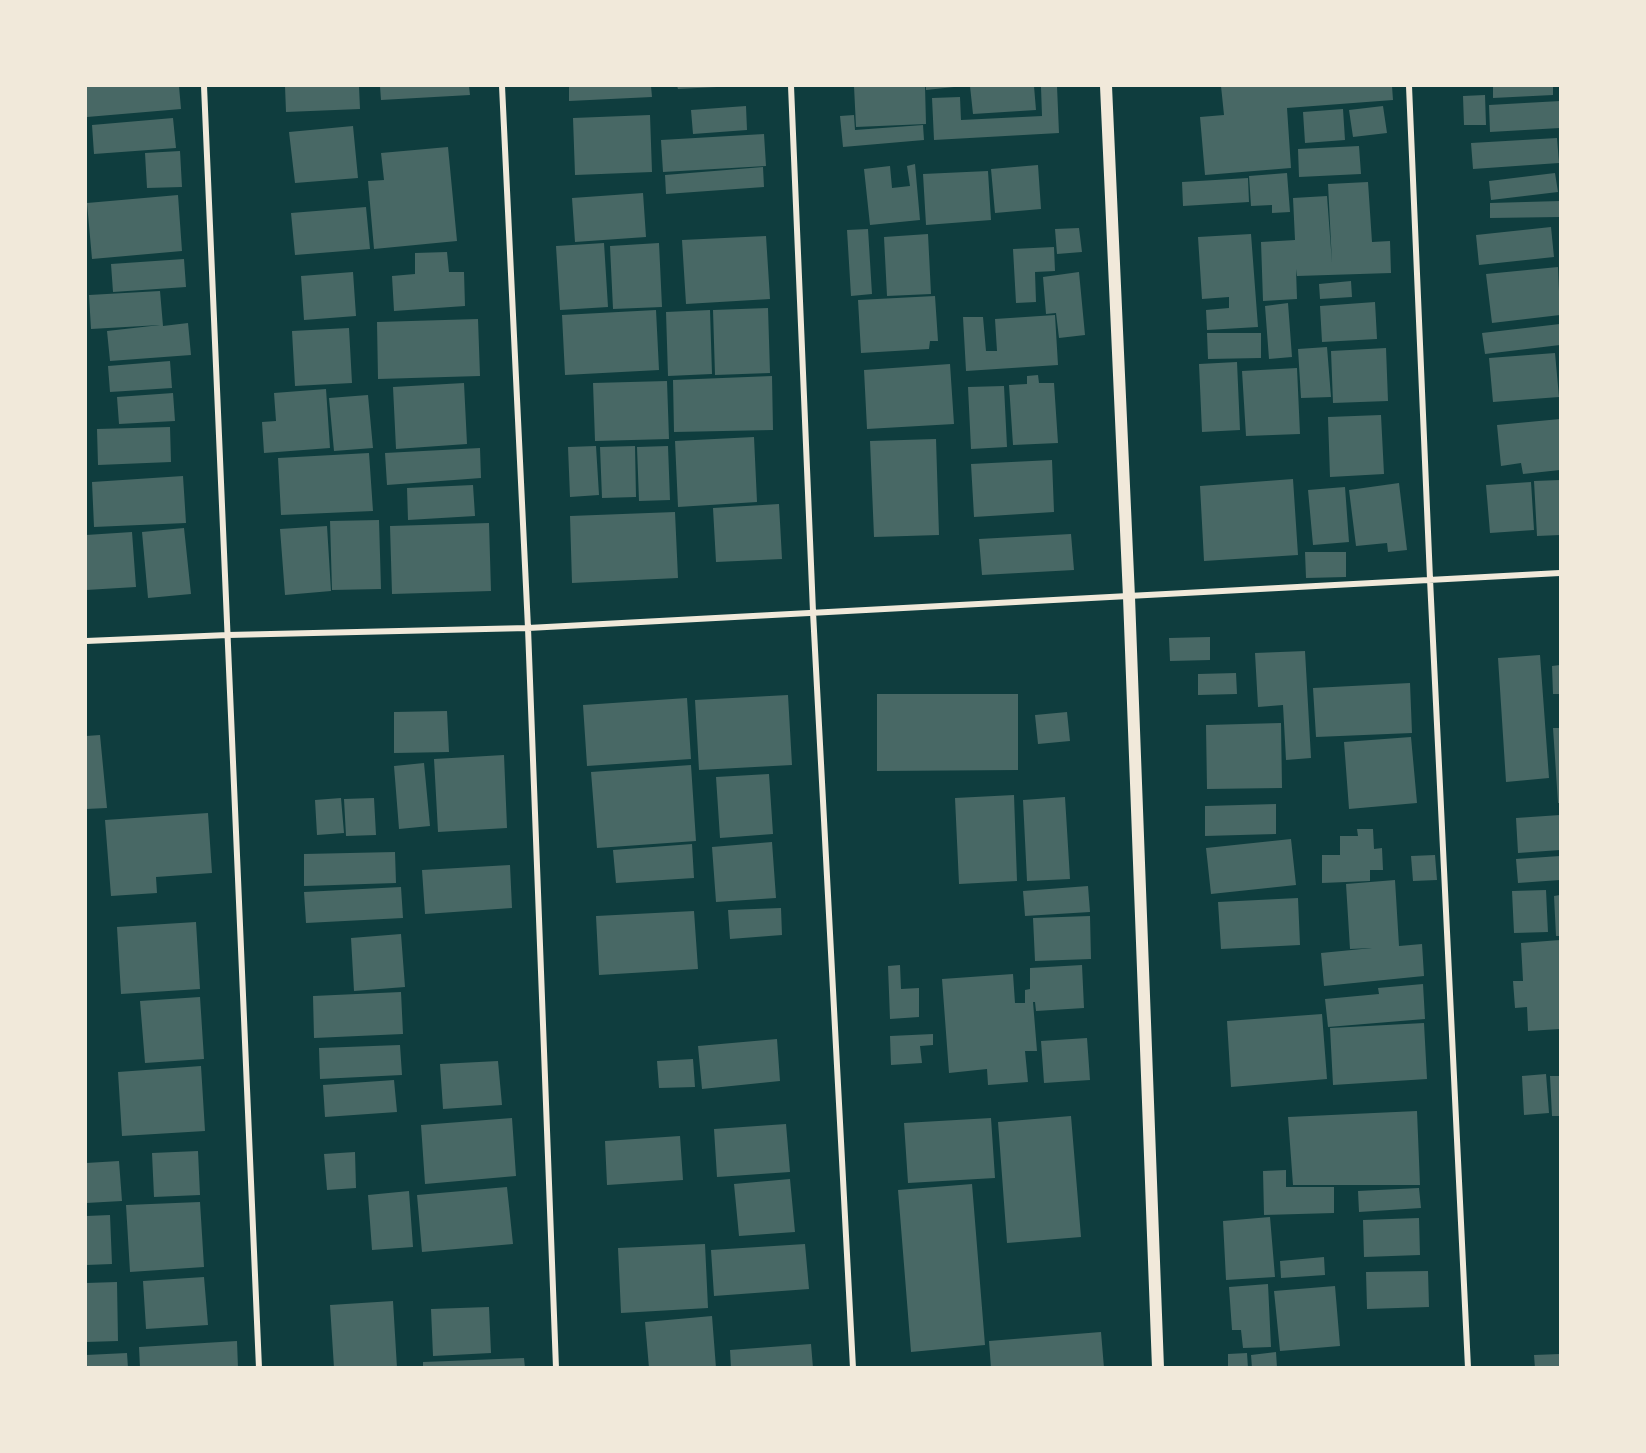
<!DOCTYPE html>
<style>
body{margin:0}
#map{position:relative;width:1646px;height:1453px;overflow:hidden;background:#0f3d3e;font-family:"Archivo Narrow",sans-serif}
canvas{display:block}
.frame{position:absolute;inset:0;border:87px solid #f1e9da;pointer-events:none}
</style>
<div id="map">
<canvas width="1646" height="1453"></canvas>
<div class="frame"></div>
</div>
<script>
const g = document.querySelector('canvas').getContext('2d');
g.lineJoin = 'round';
function fill(path, color) { g.fillStyle = color; g.fill(path, 'evenodd'); }
const toPath = rows => new Path2D(rows.map(r => 'M' + r).join(''));
function strokePath(path, color, width, dash) { g.strokeStyle = color; g.lineWidth = width; g.lineCap = dash ? 'butt' : 'round'; g.setLineDash(dash || []); g.stroke(path); }
fill(toPath([
 [86,86,179,86,181,109,87,117],
 [285,86,359,86,360,109,286,112],
 [380,86,469,86,470,95,381,100],
 [569,86,651,86,652,97,569,101],
 [677,86,717,86,717,87,678,89],
 [854,86,925,86,926,124,856,127],
 [926,86,954,86,954,87,926,90],
 [970,86,1034,86,1036,110,973,114],
 [1057,86,1059,133,934,140,932,98,960,97,961,120,1042,116,1041,87],
 [1221,86,1392,86,1393,100,1287,108,1291,168,1205,175,1200,117,1224,115],
 [1493,86,1553,86,1553,95,1493,98],
 [1485,95,1486,125,1464,125,1463,96],
 [1560,101,1560,128,1490,132,1489,105],
 [746,106,747,130,693,134,691,110],
 [1383,106,1387,133,1353,137,1349,110],
 [1343,109,1345,140,1305,143,1303,112],
 [650,115,652,172,575,175,573,118],
 [854,115,855,130,923,125,924,140,843,147,840,116],
 [173,118,176,148,94,154,92,125],
 [353,126,358,178,295,183,289,132],
 [764,134,766,166,663,172,661,140],
 [1557,138,1559,163,1473,169,1471,143],
 [1359,146,1361,174,1299,177,1298,149],
 [448,147,457,241,374,249,368,181,384,180,381,153],
 [180,151,182,187,147,188,145,153],
 [915,164,920,220,870,225,864,169,890,166,892,188,910,186,907,166],
 [1038,165,1041,209,995,213,991,169],
 [763,167,764,187,666,194,665,175],
 [988,171,991,220,926,225,923,174],
 [1287,173,1290,212,1272,213,1272,205,1251,206,1249,176],
 [1555,173,1558,192,1491,200,1489,181],
 [1248,178,1249,202,1183,206,1182,182],
 [1368,182,1372,242,1390,241,1391,273,1297,276,1296,269,1297,299,1263,301,1261,242,1295,240,1293,198,1327,196,1332,263,1328,184],
 [643,193,646,237,575,242,572,198],
 [178,195,182,251,92,259,87,203],
 [1560,201,1560,217,1490,218,1490,203],
 [366,207,370,249,295,255,291,213],
 [1551,227,1554,257,1479,265,1476,235],
 [1079,228,1082,252,1057,254,1055,229],
 [868,229,872,294,851,296,847,230],
 [928,234,931,294,887,296,884,237],
 [1251,234,1258,327,1207,330,1206,310,1229,308,1229,297,1202,299,1198,237],
 [766,236,770,299,686,304,682,240],
 [604,243,608,307,560,310,556,246],
 [659,243,662,307,613,309,610,246],
 [1054,247,1055,271,1035,272,1036,302,1016,303,1013,249],
 [447,252,449,272,464,272,465,306,394,311,392,276,415,274,415,253],
 [184,259,186,287,113,292,111,264],
 [1558,267,1560,315,1492,323,1486,274],
 [353,272,356,316,304,320,301,276],
 [1079,272,1085,335,1059,338,1056,313,1046,314,1043,277],
 [1351,281,1352,297,1320,299,1319,284],
 [160,291,163,326,188,323,191,355,110,361,107,331,160,325,91,329,89,295],
 [935,296,938,341,930,341,929,349,861,353,858,300],
 [1375,302,1377,339,1322,342,1320,306],
 [1288,303,1292,357,1269,359,1265,306],
 [768,308,770,373,715,375,713,310],
 [656,310,659,370,565,375,562,315],
 [710,310,712,374,668,376,666,312],
 [1055,315,1058,365,966,371,963,317,983,317,986,351,997,351,995,319],
 [478,319,480,376,378,379,377,322],
 [1560,324,1560,345,1485,354,1482,333],
 [349,328,352,383,295,386,292,331],
 [1207,333,1261,333,1261,358,1208,359],
 [1327,347,1331,397,1301,398,1298,349],
 [1386,348,1388,401,1333,403,1331,351],
 [1555,353,1559,397,1493,402,1489,358],
 [170,361,172,388,110,392,108,366],
 [1237,362,1240,430,1202,432,1199,364],
 [950,364,954,424,867,429,864,370],
 [1297,368,1300,434,1246,436,1242,371],
 [1038,375,1039,383,1054,383,1058,443,1013,445,1009,385,1027,384,1027,376],
 [772,376,773,430,674,432,673,380],
 [667,381,669,439,595,441,593,383],
 [464,383,467,444,396,449,393,387],
 [1004,386,1007,447,971,449,968,387],
 [326,389,330,448,264,453,262,422,276,421,274,393],
 [173,393,175,421,119,424,117,397],
 [368,395,373,448,334,451,329,398],
 [1381,415,1384,474,1330,477,1328,417],
 [1560,419,1560,470,1523,474,1521,463,1501,466,1497,425],
 [170,427,171,462,98,465,97,429],
 [754,437,757,502,678,507,675,441],
 [936,439,939,535,874,537,870,441],
 [596,446,599,495,570,497,568,447],
 [635,446,636,497,602,498,600,447],
 [668,446,670,500,639,501,637,447],
 [480,448,481,478,387,485,385,453],
 [369,453,373,511,281,515,278,458],
 [1052,460,1054,512,974,517,971,464],
 [183,476,186,523,94,527,92,482],
 [1293,479,1298,555,1204,561,1200,486],
 [1560,480,1560,535,1537,536,1534,481],
 [1531,482,1534,530,1490,533,1486,485],
 [1399,483,1407,550,1388,552,1387,543,1356,546,1349,490],
 [473,485,475,516,408,520,407,488],
 [1345,487,1349,542,1313,545,1308,490],
 [779,504,782,559,716,562,713,508],
 [675,512,678,578,572,583,570,516],
 [379,520,381,589,332,590,330,521],
 [489,523,491,591,392,594,390,526],
 [327,526,331,591,285,595,280,529],
 [184,528,191,594,148,598,142,532],
 [132,532,136,587,86,590,86,535],
 [1071,534,1074,570,982,575,979,539],
 [1305,552,1346,552,1346,577,1306,578],
 [1210,637,1210,660,1170,661,1169,638],
 [1305,651,1311,758,1286,760,1283,705,1258,707,1255,653],
 [1540,655,1549,778,1506,782,1498,658],
 [1560,665,1560,694,1553,694,1552,666],
 [1236,673,1237,694,1198,695,1198,674],
 [1410,683,1412,733,1316,737,1313,688],
 [877,694,1018,694,1018,770,877,771],
 [788,695,792,765,699,770,695,700],
 [687,698,691,759,587,766,583,705],
 [447,711,449,752,394,753,394,712],
 [1067,712,1070,741,1038,744,1035,715],
 [1281,723,1282,788,1207,789,1206,725],
 [1553,728,1560,728,1560,803,1558,803],
 [100,735,107,808,86,809,86,736],
 [1411,737,1417,803,1349,809,1344,742],
 [504,755,507,828,438,832,434,759],
 [424,763,430,826,399,829,394,766],
 [691,765,696,841,597,848,591,772],
 [769,774,773,834,720,838,716,777],
 [1014,795,1017,881,959,884,955,798],
 [1065,797,1070,879,1027,881,1023,800],
 [341,798,344,833,317,835,315,800],
 [374,798,376,835,346,836,344,799],
 [1276,804,1276,834,1205,836,1205,806],
 [208,813,212,873,156,877,157,893,111,896,105,820],
 [1560,815,1560,850,1518,853,1516,818],
 [1357,829,1373,829,1374,849,1382,848,1383,870,1370,870,1370,881,1322,883,1322,855,1340,855,1340,836,1358,836],
 [1291,839,1296,885,1211,894,1206,848],
 [772,842,776,898,716,902,712,847],
 [692,844,694,878,616,883,613,850],
 [395,852,396,883,304,886,304,854],
 [1435,855,1437,880,1413,881,1411,856],
 [1560,856,1560,880,1518,883,1516,859],
 [510,865,512,908,425,914,422,870],
 [1395,880,1399,946,1422,944,1424,976,1324,986,1321,953,1372,948,1350,949,1346,884],
 [1088,886,1090,912,1025,916,1023,891],
 [401,887,403,918,306,923,304,892],
 [1546,890,1548,932,1514,933,1512,891],
 [1560,895,1560,936,1556,936,1554,896],
 [1298,898,1300,945,1221,949,1218,902],
 [781,908,782,935,730,939,728,910],
 [694,911,698,969,599,975,596,916],
 [1090,916,1091,959,1035,961,1033,918],
 [196,922,200,989,121,994,117,927],
 [401,934,405,987,354,991,351,938],
 [1560,940,1560,1029,1528,1031,1527,1007,1515,1008,1513,981,1523,981,1521,943],
 [900,965,901,989,919,988,919,1017,890,1019,888,966],
 [1082,965,1084,1008,1036,1011,1035,1002,1033,1002,1037,1051,1025,1051,1028,1082,988,1085,987,1069,949,1073,942,979,1013,974,1015,1003,1025,1003,1025,990,1030,989,1030,968],
 [1423,984,1425,1019,1328,1027,1325,999,1379,994,1378,988],
 [401,992,403,1034,314,1038,313,996],
 [200,997,204,1059,145,1063,140,1001],
 [1322,1014,1327,1079,1231,1087,1227,1021],
 [1424,1023,1427,1079,1333,1085,1330,1028],
 [933,1034,933,1045,920,1046,922,1063,891,1065,890,1036],
 [1087,1038,1090,1080,1044,1083,1041,1041],
 [777,1039,780,1081,702,1089,698,1046],
 [400,1045,402,1075,320,1079,319,1048],
 [693,1059,695,1087,659,1088,657,1061],
 [498,1061,502,1105,443,1109,440,1064],
 [201,1066,205,1131,122,1136,118,1072],
 [1546,1074,1549,1113,1524,1115,1522,1076],
 [1550,1076,1560,1076,1560,1116,1552,1116],
 [394,1080,397,1112,325,1117,323,1085],
 [1417,1111,1420,1185,1293,1185,1288,1117],
 [1071,1116,1081,1237,1007,1243,998,1122],
 [512,1118,516,1176,425,1184,421,1125],
 [991,1118,995,1178,908,1183,904,1123],
 [786,1124,790,1172,717,1177,714,1129],
 [680,1136,683,1180,607,1185,605,1141],
 [198,1151,200,1195,154,1197,152,1153],
 [355,1152,356,1188,327,1190,324,1154],
 [119,1161,122,1201,86,1203,86,1163],
 [1286,1170,1286,1187,1334,1187,1334,1213,1264,1215,1263,1171],
 [790,1179,795,1232,739,1236,734,1184],
 [972,1184,985,1345,911,1352,898,1190],
 [507,1187,513,1244,422,1252,417,1195],
 [1419,1188,1421,1208,1359,1212,1358,1191],
 [409,1191,413,1247,372,1250,368,1195],
 [200,1202,204,1267,130,1272,126,1205],
 [110,1215,112,1264,86,1265,86,1216],
 [1270,1217,1275,1277,1226,1280,1223,1221],
 [1419,1218,1420,1255,1364,1257,1363,1220],
 [705,1244,708,1308,621,1313,618,1248],
 [805,1244,809,1289,714,1296,711,1250],
 [1324,1257,1325,1275,1281,1278,1280,1261],
 [1428,1271,1429,1307,1367,1309,1366,1272],
 [204,1277,208,1325,146,1329,143,1281],
 [117,1282,118,1341,86,1342,86,1283],
 [1268,1284,1271,1347,1243,1348,1241,1330,1232,1330,1229,1287],
 [1335,1286,1340,1346,1280,1351,1274,1291],
 [393,1301,397,1368,334,1368,330,1305],
 [489,1307,491,1353,433,1356,431,1309],
 [712,1316,716,1368,649,1368,645,1322],
 [1101,1332,1104,1368,991,1368,989,1341],
 [237,1341,238,1368,140,1368,139,1347],
 [811,1344,813,1368,731,1368,730,1350],
 [1276,1352,1277,1368,1252,1368,1251,1355],
 [127,1353,128,1368,86,1368,86,1355],
 [1247,1353,1248,1368,1228,1368,1228,1354],
 [1560,1354,1560,1368,1535,1368,1534,1355],
 [524,1358,525,1368,423,1368,423,1362]
]), '#486865');
strokePath(toPath([
 [204,86,259,1368],
 [502,86,528,628,556,1368],
 [791,86,813,612,853,1368],
 [1409,86,1430,579,1468,1368],
 [86,641,228,635,528,628,1560,573]
]), '#f1e9da', 6);
strokePath(toPath([
 [1106,86,1129,597,1158,1368]
]), '#f1e9da', 12);
</script>
